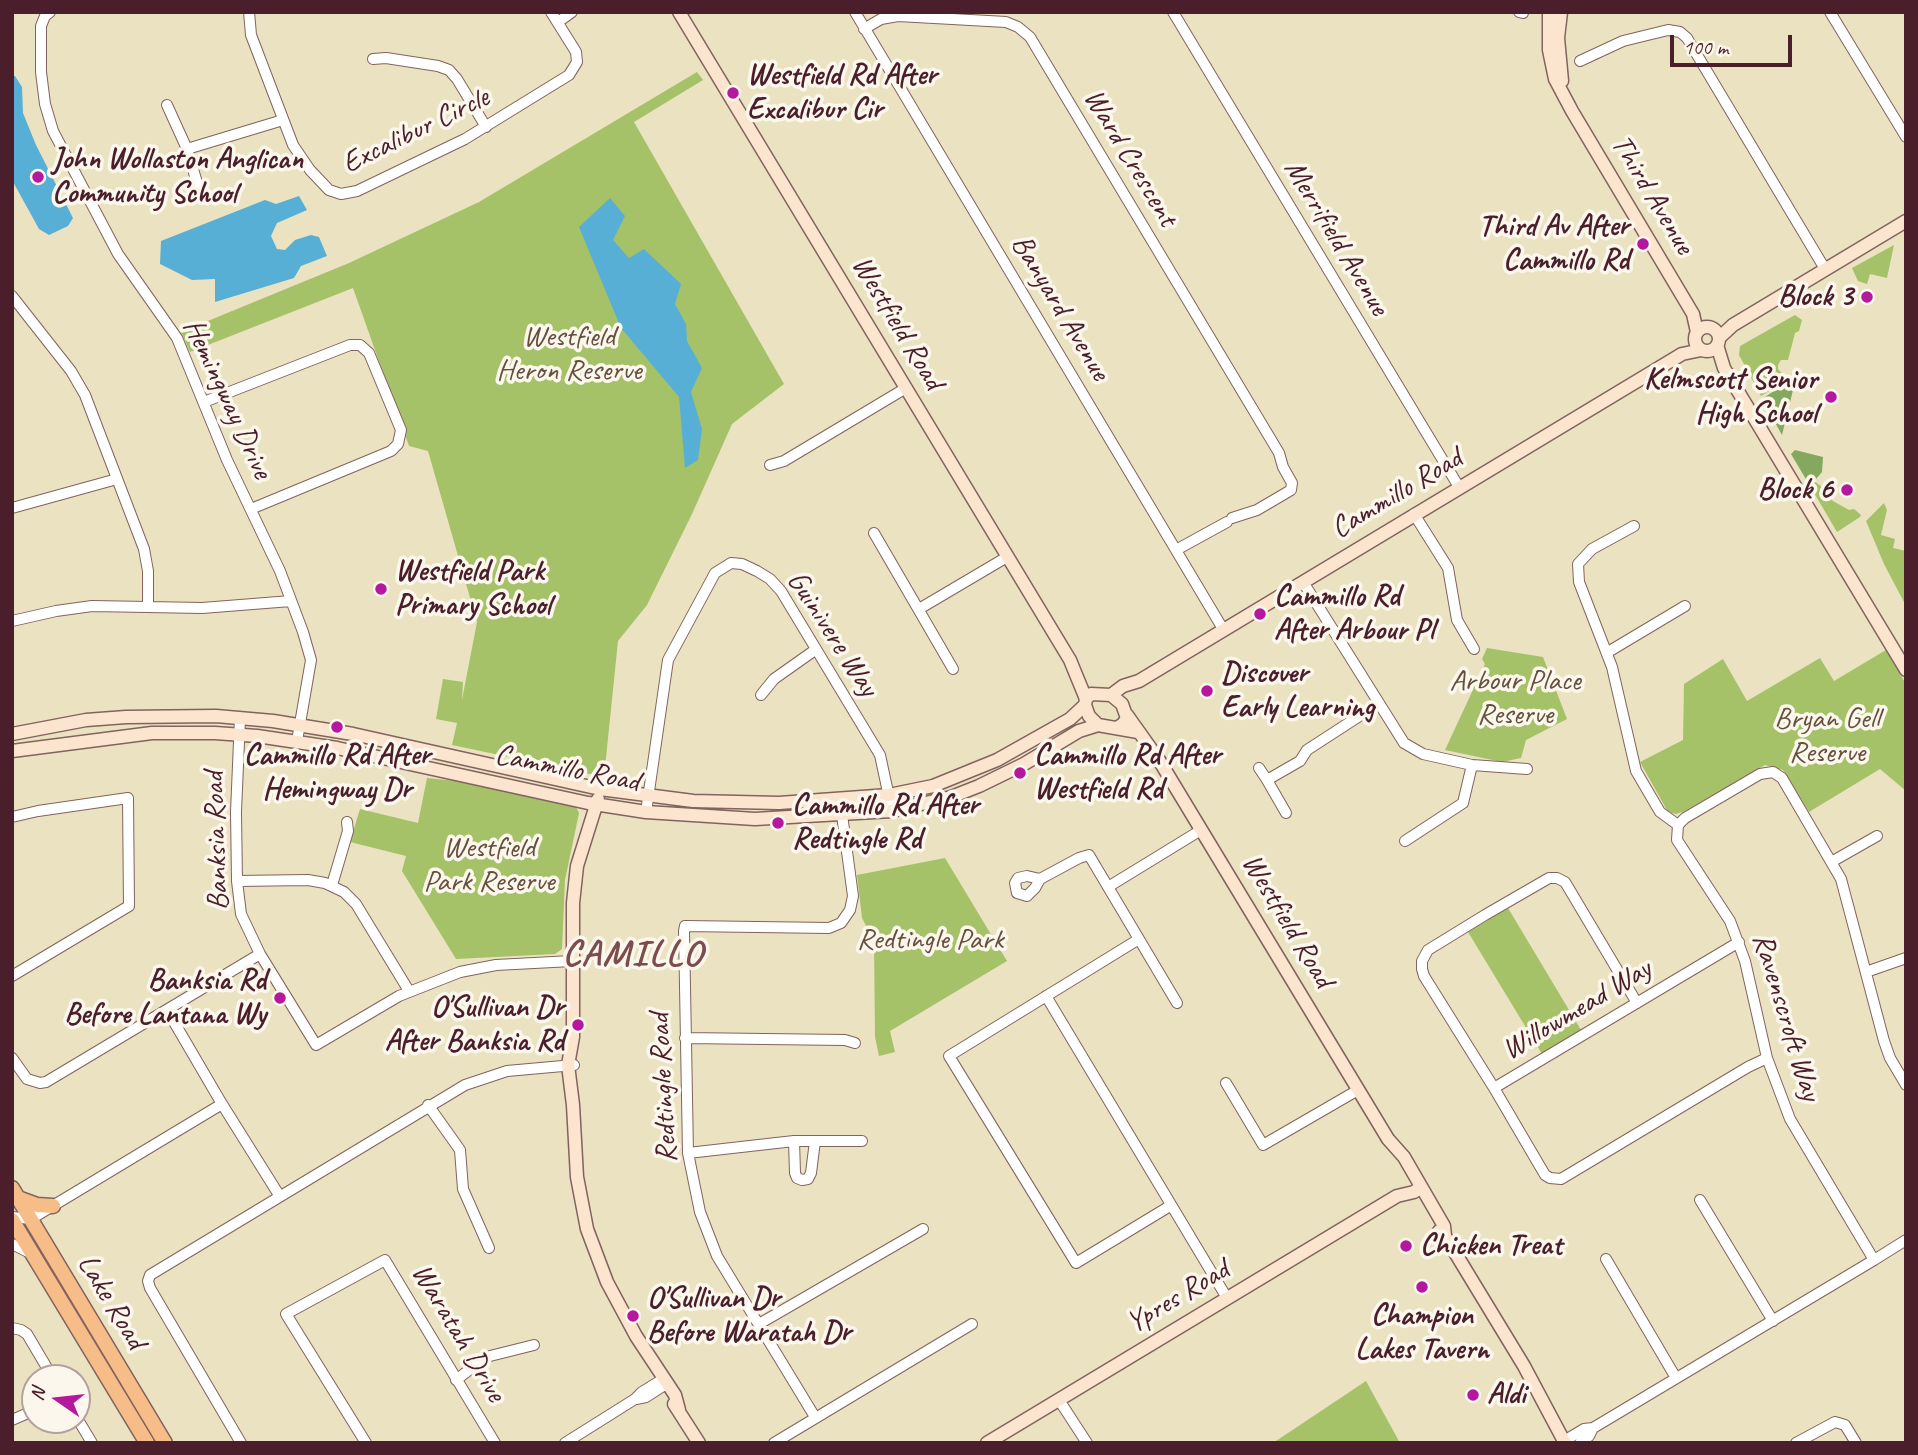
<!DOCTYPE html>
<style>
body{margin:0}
#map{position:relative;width:1918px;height:1455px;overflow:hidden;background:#eae2c0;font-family:Caveat,sans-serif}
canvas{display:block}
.frame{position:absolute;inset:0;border:14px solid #4a1f2b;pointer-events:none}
.north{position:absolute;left:21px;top:1364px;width:70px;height:70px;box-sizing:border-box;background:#fbf7ec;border:2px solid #b4a19f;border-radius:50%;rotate:284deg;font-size:19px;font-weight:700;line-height:28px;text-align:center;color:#4a1f2b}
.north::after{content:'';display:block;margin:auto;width:24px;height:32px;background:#b5179e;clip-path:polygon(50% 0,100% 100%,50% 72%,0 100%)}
.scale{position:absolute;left:1670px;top:35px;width:122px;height:32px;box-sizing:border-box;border:4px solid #4a1f2b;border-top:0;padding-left:9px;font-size:21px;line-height:24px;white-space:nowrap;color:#4a1f2b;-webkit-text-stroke:5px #fbf7ec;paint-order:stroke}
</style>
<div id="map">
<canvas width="1918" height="1455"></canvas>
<div class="frame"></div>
<div class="north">N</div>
<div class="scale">100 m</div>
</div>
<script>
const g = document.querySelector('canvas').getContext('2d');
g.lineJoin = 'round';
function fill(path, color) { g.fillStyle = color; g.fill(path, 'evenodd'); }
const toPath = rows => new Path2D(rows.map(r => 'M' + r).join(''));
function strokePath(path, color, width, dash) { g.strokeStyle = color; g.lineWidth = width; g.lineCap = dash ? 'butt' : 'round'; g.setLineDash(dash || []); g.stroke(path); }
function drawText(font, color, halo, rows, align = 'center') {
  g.font = font + ' Caveat,sans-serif'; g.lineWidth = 7; g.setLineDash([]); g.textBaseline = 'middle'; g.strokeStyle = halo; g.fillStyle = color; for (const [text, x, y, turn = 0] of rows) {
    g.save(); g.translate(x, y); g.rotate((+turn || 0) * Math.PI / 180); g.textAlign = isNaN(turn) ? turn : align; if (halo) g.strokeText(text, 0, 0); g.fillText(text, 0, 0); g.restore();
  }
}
fill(toPath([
 [697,72,703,80,634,122,784,384,732,424,692,514,647,605,618,641,604,777,452,745,457,723,436,719,443,679,463,682,462,700,477,622,428,451,409,446,353,288,190,352,181,332,349,263,479,202],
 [1894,245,1887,278,1870,274,1867,284,1858,281,1852,268],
 [1795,315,1802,320,1799,331,1795,333,1788,360,1781,360,1778,365,1778,369,1788,379,1761,396,1739,355,1740,346],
 [1814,481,1825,489,1824,491,1833,501,1849,510,1854,509,1861,515,1860,517,1837,532,1810,486],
 [1884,503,1887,510,1881,535,1895,539,1893,548,1906,551,1905,604,1884,564,1866,521],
 [1487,648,1543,657,1567,719,1526,740,1521,758,1502,762,1445,750,1485,664,1482,659],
 [1886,650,1906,684,1906,791,1880,769,1809,812,1783,770,1765,765,1685,811,1676,814,1668,812,1640,762,1683,740,1684,684,1723,659,1747,701,1820,658,1834,681],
 [427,778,477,783,576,807,579,813,565,880,562,949,555,954,456,959,402,871,406,856,350,842,360,809,418,823],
 [945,858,1007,961,890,1031,895,1052,879,1056,875,1037,874,941,862,918,857,875],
 [1508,908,1581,1030,1542,1054,1468,932],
 [1366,1381,1400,1443,1273,1443]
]), '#a5c269');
fill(toPath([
 [1792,379,1795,382,1782,435,1762,399],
 [1795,450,1823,457,1822,472,1810,486,1791,454]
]), '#84a85d');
fill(toPath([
 [12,76,15,76,22,87,23,113,36,145,73,218,68,226,49,235,39,229,12,180],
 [299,196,307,210,277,223,271,236,277,249,285,250,295,240,311,235,319,237,327,256,301,266,294,278,215,302,215,279,192,280,160,264,161,241,265,200,276,204],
 [610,198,625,216,613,240,629,258,644,249,681,284,675,304,686,324,687,341,702,368,691,392,702,429,698,460,685,468,679,397,621,328,579,227]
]), '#58afd5');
const street = toPath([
 [50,12,45,16,41,26,41,72,45,104,53,131,118,254,177,338,227,460,280,571,303,632,311,660,297,741],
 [249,12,251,35,293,145,310,170,329,190,341,194,357,191,465,139,569,75,577,62,576,52,551,12],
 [855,12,1223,629],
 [1173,12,1459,487],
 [1519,12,1523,13],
 [1830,12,1906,137],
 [558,22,572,12],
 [864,29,881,19,898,16,1006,22,1018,27,1030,37,1279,453,1283,467,1292,483,1291,490,1257,510,1232,518],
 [373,59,386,58,438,66,449,70,457,79,486,127],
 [1580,61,1623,41,1668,30,1680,32,1687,38,1825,269],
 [167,105,187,149,198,186],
 [187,149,283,120],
 [12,296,71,371,85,395,144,549,148,571,148,607],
 [204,402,350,345,360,345,369,353,401,430,398,444,391,451,251,509],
 [770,465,784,461,906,388],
 [12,508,117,479],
 [1414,514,1448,568,1457,620,1474,649],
 [874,533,953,669],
 [1176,550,1227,522],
 [1303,582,1404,743,1423,754,1472,765,1527,769],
 [919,609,1007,557],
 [12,621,56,611,92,606,202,608,291,601],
 [1608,652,1685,606],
 [761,695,774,679,815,650],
 [240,718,236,812,237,881,241,914,260,954,316,1045,399,996,460,972,496,965,572,961],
 [1259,768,1267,780],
 [646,812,668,660,715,573,731,563,742,564,757,571,770,579,781,591,880,755,892,811],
 [1286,813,1267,780,1300,761,1307,750,1378,704],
 [12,817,38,811,128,798,129,906,12,976],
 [1678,825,1685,818,1760,774,1773,772,1782,778,1841,879,1884,1041,1890,1058,1906,1085],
 [1405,841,1463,803,1472,765],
 [1833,861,1877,836],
 [1040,879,1027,876,1018,878,1015,883,1017,893,1027,896,1035,888,1040,879,1079,858,1089,855,1177,1003],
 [237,881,308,880,325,883,344,892,356,904,409,991],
 [332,885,348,831,347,822],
 [1108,887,1201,830],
 [1139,939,949,1056,1076,1263,1170,1206],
 [1739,942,1494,1088,1545,1175,1550,1178,1561,1179,1748,1067,1767,1058],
 [1866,972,1906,958],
 [1046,996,1227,1298],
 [167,1010,222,1104,279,1195],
 [685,1038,845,1040,855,1043],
 [12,1058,27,1079,40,1083,46,1082,260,954],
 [1226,1083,1263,1145,1358,1090],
 [1494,1088,1424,976,1422,969,1422,961,1428,950,1485,915,1549,878,1557,878,1565,882,1637,1003],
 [428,1105,460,1150,463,1189,489,1248],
 [794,1141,795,1173,797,1178,802,1180,808,1179,811,1173,815,1141],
 [688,1153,794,1141,862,1141],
 [1700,1200,1773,1321],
 [12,1217,31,1219,222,1104],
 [12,1244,32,1254],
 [1606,1259,1676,1378],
 [1874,1260,1906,1240],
 [759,1324,923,1229],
 [12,1328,21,1330,27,1334,53,1378],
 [456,1380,486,1357,534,1345],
 [636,1399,646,1397,666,1384],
 [1059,1400,1087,1443],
 [815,1417,717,1256,700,1212,688,1153,684,931,685,926,829,928,841,923,850,910,853,896,840,800],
 [77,1418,92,1443],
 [12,1420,35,1410],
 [1564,1441,1584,1429,1593,1428,1874,1260,1790,1119,1767,1058,1745,961,1730,921,1677,840,1678,825,1660,812,1636,771,1612,667,1579,582,1578,564,1592,549,1634,526],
 [241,1443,150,1288,148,1281,150,1275,465,1085,507,1071,574,1065],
 [366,1443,286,1314,385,1260,495,1443],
 [565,1443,635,1399,642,1392,663,1379],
 [774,1443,972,1324],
 [1580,1443,1589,1436,1593,1428],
 [1796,1443,1835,1422,1845,1425,1856,1443]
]);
const secondary = toPath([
 [679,12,1070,660,1086,699],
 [1549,12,1549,50,1555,79,1572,111,1693,314,1697,332],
 [1561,12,1558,38,1562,81],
 '1695 339a12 12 0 1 1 24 0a12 12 0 1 1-24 0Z',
 [1719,338,1733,325,1906,221],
 [1717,345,1724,368,1906,670],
 [1111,695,1123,686,1139,681,1682,354,1701,350],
 [1127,715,1159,760,1388,1139,1404,1157,1444,1226,1445,1236],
 [1117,728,1123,724,1127,718,1122,704,1111,695,1091,694,1086,699,1085,705,1089,716,1098,725,1138,732],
 [12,734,86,720,126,717,216,716,273,721,353,734,600,789,693,801,779,803,889,795,933,786,997,760,1070,719,1085,705],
 [12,751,152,733,215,733,257,736,337,748,588,803,646,812,755,819,892,811,951,797,979,786,1024,764,1079,731,1098,725],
 [598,799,577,866,573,903,573,1037,568,1065,573,1105,577,1177,587,1229,607,1282,636,1336,675,1395,679,1410],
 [1439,1231,1445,1236,1524,1366,1565,1443],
 [674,1404,699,1443],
 [987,1443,1397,1196,1414,1192,1421,1187]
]);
const primary = toPath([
 [12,1188,165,1443],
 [18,1198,37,1205,53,1206],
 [12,1220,147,1443]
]);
strokePath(street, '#82635f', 12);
strokePath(secondary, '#82635f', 15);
strokePath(primary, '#82635f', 17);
strokePath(street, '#fff', 10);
strokePath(secondary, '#fce5cf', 12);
strokePath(primary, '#f7bd88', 14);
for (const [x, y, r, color] of [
 [733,93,7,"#b5179e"],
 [38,177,7,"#b5179e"],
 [1643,244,7,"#b5179e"],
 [1867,297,7,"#b5179e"],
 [1831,397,7,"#b5179e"],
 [1847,490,7,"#b5179e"],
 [381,589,7,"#b5179e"],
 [1260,614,7,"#b5179e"],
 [1207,691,7,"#b5179e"],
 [337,727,7,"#b5179e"],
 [1020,773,7,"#b5179e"],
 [778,823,7,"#b5179e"],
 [280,998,7,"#b5179e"],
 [578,1025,7,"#b5179e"],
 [1406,1246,7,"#b5179e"],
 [1422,1287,7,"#b5179e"],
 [633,1316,7,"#b5179e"],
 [1473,1395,7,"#b5179e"]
]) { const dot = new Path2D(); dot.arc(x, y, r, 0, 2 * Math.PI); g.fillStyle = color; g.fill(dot); strokePath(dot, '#fbf7ec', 2.5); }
drawText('bold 30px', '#4a1f2b', '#fbf7ec', [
 ["Westfield Rd After",747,76],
 ["Excalibur Cir",747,110],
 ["John Wollaston Anglican",52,160],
 ["Community School",52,194],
 ["Third Av After",1629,227,"right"],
 ["Cammillo Rd",1629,261,"right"],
 ["Block 3",1853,297,"right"],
 ["Kelmscott Senior",1817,380,"right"],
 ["High School",1817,414,"right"],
 ["Block 6",1833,490,"right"],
 ["Westfield Park",395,572],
 ["Primary School",395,606],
 ["Cammillo Rd",1274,597],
 ["After Arbour Pl",1274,631],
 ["Discover",1221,674],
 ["Early Learning",1221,708],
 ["Cammillo Rd After",337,756,"center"],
 ["Hemingway Dr",337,790,"center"],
 ["Cammillo Rd After",1034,756],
 ["Westfield Rd",1034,790],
 ["Cammillo Rd After",792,806],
 ["Redtingle Rd",792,840],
 ["Banksia Rd",266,981,"right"],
 ["Before Lantana Wy",266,1015,"right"],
 ["O'Sullivan Dr",564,1008,"right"],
 ["After Banksia Rd",564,1042,"right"],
 ["Chicken Treat",1420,1246],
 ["O'Sullivan Dr",647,1299],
 ["Before Waratah Dr",647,1333],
 ["Champion",1422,1316,"center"],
 ["Lakes Tavern",1422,1350,"center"],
 ["Aldi",1487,1395]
], 'left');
drawText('30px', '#4a1f2b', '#fbf7ec', [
 ["Excalibur Circle",416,131,-26],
 ["Ward Crescent",1130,158,59],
 ["Third Avenue",1652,195,59],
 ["Merrifield Avenue",1336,238,59],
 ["Banyard Avenue",1060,308,59],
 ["Westfield Road",897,323,59],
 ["Hemingway Drive",227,399,65],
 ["Cammillo Road",1397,494,-31],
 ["Guinivere Way",832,634,57],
 ["Cammillo Road",567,769,11],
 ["Banksia Road",217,841,-92],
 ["Westfield Road",1287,921,59],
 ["Willowmead Way",1577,1010,-31],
 ["Ravenscroft Way",1786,1017,73],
 ["Redtingle Road",664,1088,-93],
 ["Ypres Road",1178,1297,-31],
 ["Lake Road",111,1302,59],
 ["Waratah Drive",458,1333,59]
]);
drawText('30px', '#65503e', '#fbf7ec', [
 ["Westfield",569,337],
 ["Heron Reserve",569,371],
 ["Arbour Place",1515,681],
 ["Reserve",1515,715],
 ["Bryan Gell",1827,719],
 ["Reserve",1827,753],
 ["Westfield",489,848],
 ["Park Reserve",489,882],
 ["Redtingle Park",930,940]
]);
g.letterSpacing = '2px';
drawText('bold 37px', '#7d4c4d', '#fbf7ec', [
 ["CAMILLO",633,955]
]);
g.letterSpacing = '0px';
</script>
